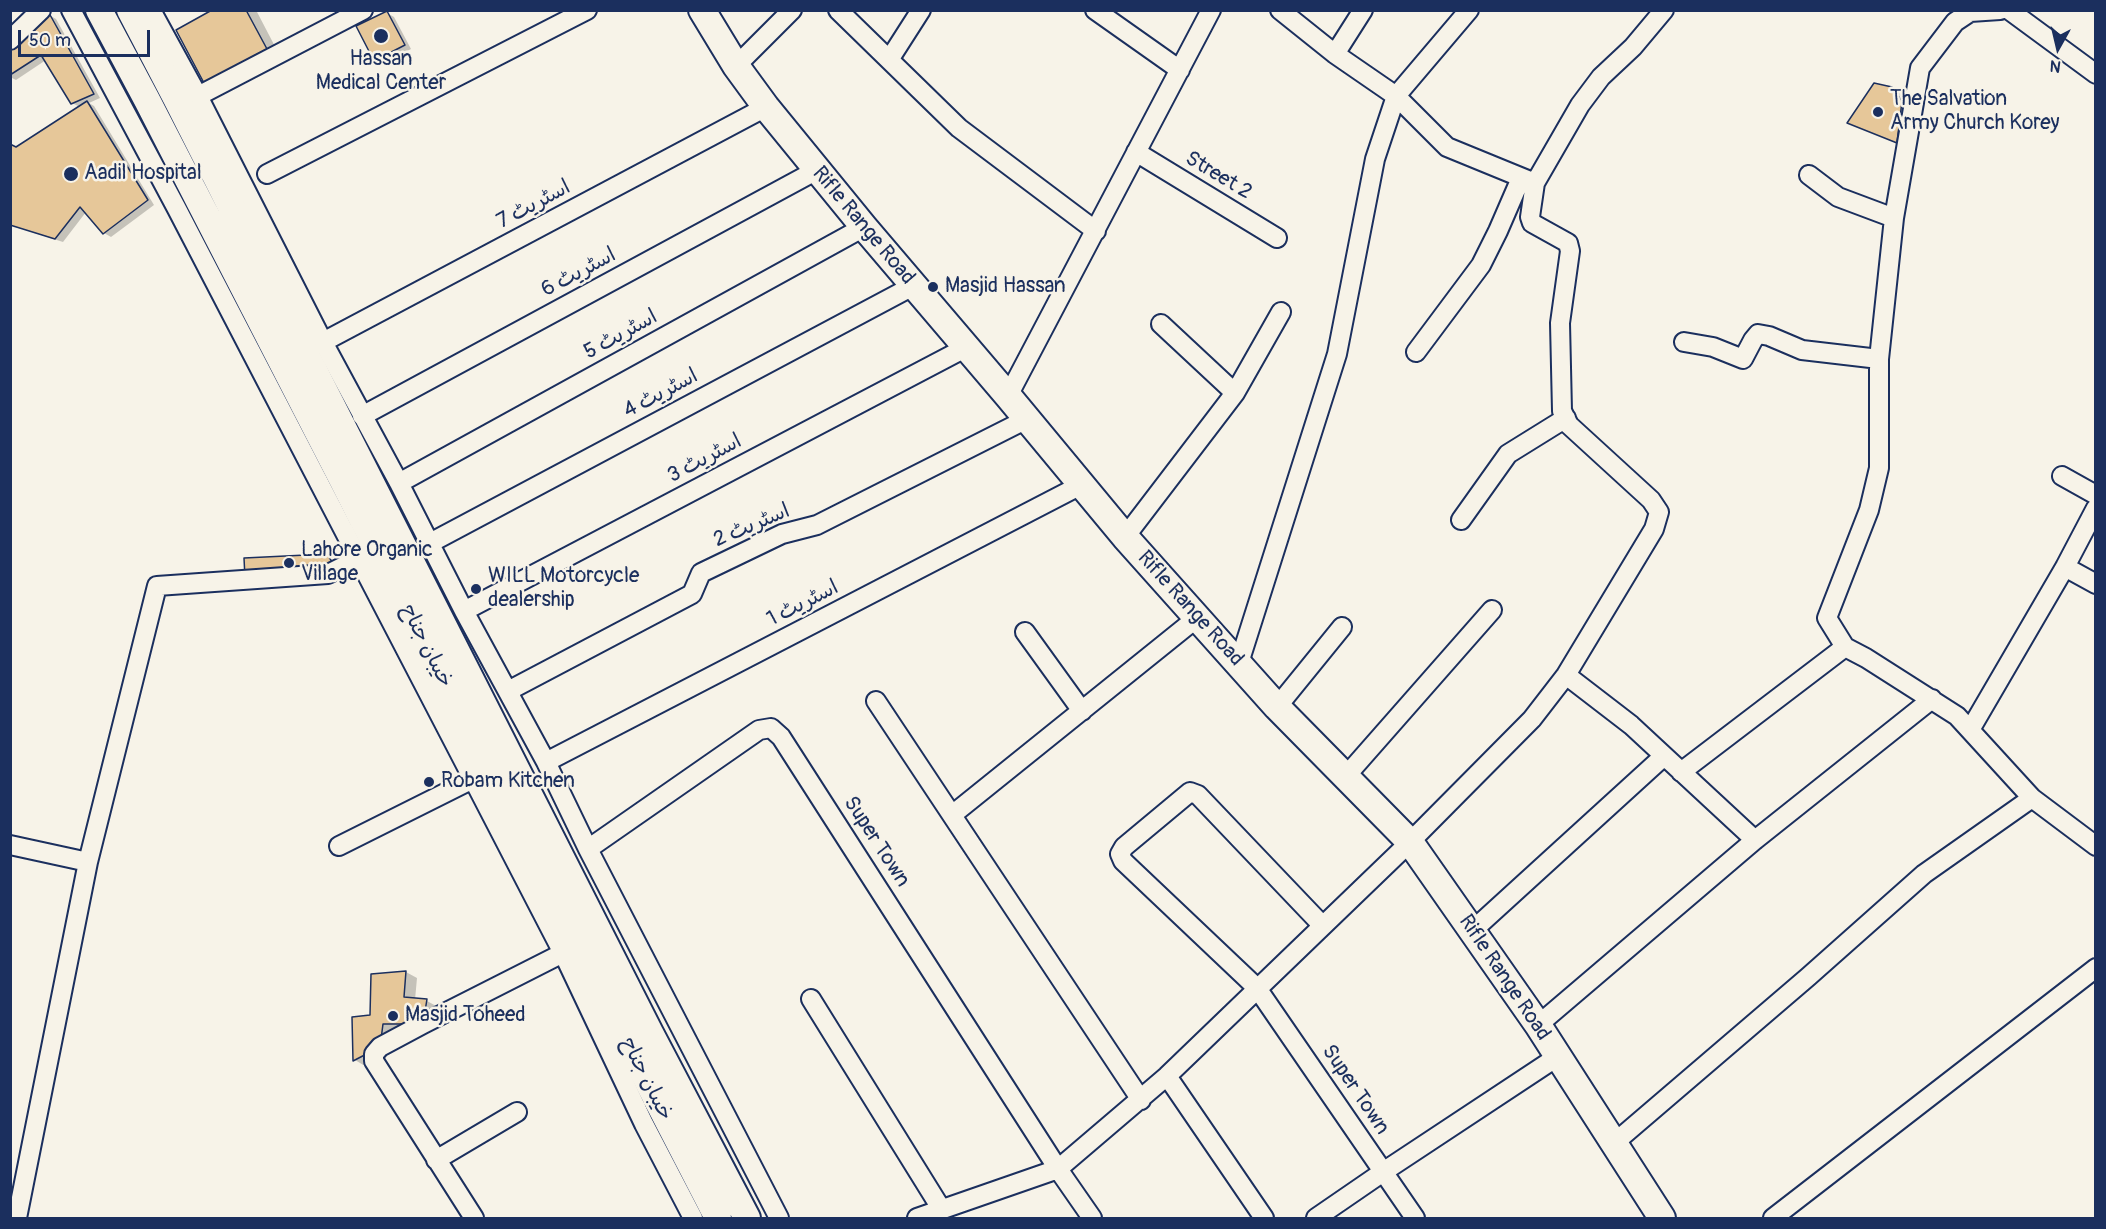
<!DOCTYPE html>
<meta charset="utf-8">
<style>
body{margin:0}
#map{position:relative;width:2106px;height:1229px;overflow:hidden;background:#f7f3e8;font-family:Pangolin,sans-serif}
canvas{display:block}
.frame{position:absolute;inset:0;border:12px solid #1b2f5e;pointer-events:none}
.north{position:absolute;left:2028px;top:18px;width:60px;height:60px;-webkit-text-stroke:4px #f7f3e8;paint-order:stroke;rotate:188deg;font-size:16px;font-weight:700;line-height:24px;text-align:center;color:#1b2f5e}
.north::after{content:'';display:block;margin:auto;width:21px;height:27px;background:#1b2f5e;clip-path:polygon(50% 0,100% 100%,50% 72%,0 100%)}
.scale{position:absolute;left:18px;top:30px;width:132px;height:27px;box-sizing:border-box;border:3px solid #1b2f5e;border-top:0;padding-left:8px;font-size:18px;line-height:21px;white-space:nowrap;color:#1b2f5e;-webkit-text-stroke:4px #f7f3e8;paint-order:stroke}
</style>
<div id="map">
<canvas width="2106" height="1229"></canvas>
<div class="frame"></div>
<div class="north">N</div>
<div class="scale">50 m</div>
</div>
<script>
const g = document.querySelector('canvas').getContext('2d');
g.lineJoin = 'round';
function fill(path, color) { g.fillStyle = color; g.fill(path, 'evenodd'); }
const toPath = rows => new Path2D(rows.map(r => 'M' + r).join(''));
function strokePath(path, color, width, dash) { g.strokeStyle = color; g.lineWidth = width; g.lineCap = dash ? 'butt' : 'round'; g.setLineDash(dash || []); g.stroke(path); }
function drawText(font, color, halo, rows, align = 'center') {
  g.font = font + ' Pangolin,"Playpen Sans Arabic",sans-serif'; g.lineWidth = 5; g.setLineDash([]); g.textBaseline = 'middle'; g.strokeStyle = halo; g.fillStyle = color; for (const [text, x, y, turn = 0] of rows) {
    g.save(); g.translate(x, y); g.rotate((+turn || 0) * Math.PI / 180); g.textAlign = isNaN(turn) ? turn : align; if (halo) g.strokeText(text, 0, 0); g.fillText(text, 0, 0); g.restore();
  }
}
fill(toPath([
 [215,10,256,10,281,58,205,82],
 [387,13,394,17,411,49,382,64,375,60],
 [49,15,56,19,100,98,89,103,94,106,154,205,111,237,104,233,86,212,63,242,10,225,10,146,17,149,80,107,72,103,46,60,16,80,10,77,10,49],
 [1891,88,1903,95,1913,109,1907,148,1849,122],
 [406,972,417,978,415,1000,427,1001,438,1007,434,1029,393,1030,391,1053,365,1066,355,1060,371,1016,372,976]
]), '#0003');
const building = toPath([
 [212,10,246,10,267,49,204,83,176,30,212,10],
 [387,11,405,45,374,61,356,26,387,11],
 [49,13,94,94,71,104,41,55,10,75,10,47,49,13],
 [1874,83,1892,87,1902,101,1897,143,1847,123,1874,83],
 [87,101,148,200,103,234,80,207,55,239,10,225,10,144,16,147,87,101],
 [327,554,336,568,245,578,244,558,327,554],
 [406,971,404,997,427,999,423,1024,383,1024,380,1047,353,1061,352,1017,370,1015,371,974,406,971]
]);
fill(building, '#e6c799');
strokePath(building, '#1b2f5e', 1.5);
const street = toPath([
 [71,10,177,209,473,779,563,953,644,1124,693,1218],
 [151,10,198,96,323,342,399,483,464,611,546,762,588,849,779,1218],
 [838,10,959,128,1096,231],
 [1095,10,1180,70],
 [1280,10,1335,54,1396,96,1447,147,1535,183],
 [2000,10,1970,12,1955,22,1920,68,1894,218,1879,359,1879,468,1869,510,1827,618,1845,647,1866,658,1957,716,2032,798,2096,846],
 [2009,10,2096,74],
 [10,40,41,10],
 [1335,54,1363,10],
 [889,60,921,10],
 [736,66,792,10],
 [198,96,363,10],
 [1136,152,1277,238],
 [267,174,587,10],
 [1809,175,1838,197,1894,218],
 [1161,324,1235,393],
 [323,342,766,107],
 [1684,342,1713,347,1743,359,1753,340,1758,334,1769,336,1802,350,1879,359],
 [1416,352,1481,265,1498,231,1521,178],
 [1008,396,1211,10],
 [362,416,817,170],
 [2062,476,2096,495],
 [399,483,864,227],
 [1461,520,1508,454,1566,418],
 [1125,537,1235,393,1281,312],
 [430,543,913,286],
 [2065,567,2096,584],
 [464,611,967,347],
 [1025,632,1082,711],
 [1239,663,1337,354,1375,159,1396,96,1469,10],
 [1566,675,1631,725,1755,840],
 [508,691,692,594,701,573,782,534,817,525,1027,419],
 [876,701,1141,1100],
 [1277,707,1342,627],
 [1970,730,2065,567,2096,508],
 [546,762,1081,485],
 [1681,772,1845,647],
 [1346,776,1492,610],
 [952,815,1198,617],
 [10,845,88,862],
 [339,846,473,779],
 [588,849,759,730,771,728,781,737,1058,1169,1092,1218],
 [1322,925,1198,795,1190,792,1124,847,1120,854,1123,861,1257,988,1415,1218],
 [1472,931,1664,756],
 [811,999,942,1210],
 [1538,1025,1755,840,1932,699],
 [1167,1076,1264,1218],
 [1613,1144,1808,977,1924,874,2032,798],
 [436,1160,517,1112],
 [17,1218,88,862,157,586,328,574,358,559],
 [474,1218,374,1061,374,1054,380,1047,423,1024,563,953],
 [917,1218,1058,1169,1167,1076,1410,842,1532,719,1566,675,1654,529,1659,512,1651,500,1569,425,1562,411,1560,323,1570,251,1568,243,1532,223,1530,217,1535,183,1580,105,1601,77,1633,47,1664,10],
 [1316,1218,1383,1172,1557,1057],
 [1773,1218,2096,968]
]);
const secondary = toPath([
 [99,10,147,100,342,479,574,939,718,1218],
 [130,10,176,98,650,1033,747,1218],
 [702,10,736,66,766,107,864,227,1008,396,1125,537,1277,707,1410,842,1538,1025,1662,1218]
]);
strokePath(street, '#1b2f5e', 22);
strokePath(secondary, '#1b2f5e', 30);
strokePath(street, '#f7f3e8', 18);
strokePath(secondary, '#f7f3e8', 26);
for (const [x, y, r, color] of [
 [381,36,8,"#1b2f5e"],
 [1878,112,6,"#1b2f5e"],
 [71,174,8,"#1b2f5e"],
 [933,287,6,"#1b2f5e"],
 [289,563,6,"#1b2f5e"],
 [476,589,6,"#1b2f5e"],
 [429,782,6,"#1b2f5e"],
 [393,1016,6,"#1b2f5e"]
]) { const dot = new Path2D(); dot.arc(x, y, r, 0, 2 * Math.PI); g.fillStyle = color; g.fill(dot); strokePath(dot, '#f7f3e8', 2); }
drawText('21px', '#1b2f5e', '#f7f3e8', [
 ["Hassan",381,60,"center"],
 ["Medical Center",381,84,"center"],
 ["The Salvation",1890,100],
 ["Army Church Korey",1890,124],
 ["Aadil Hospital",84,174],
 ["Masjid Hassan",945,287],
 ["Lahore Organic",301,551],
 ["Village",301,575],
 ["WILL Motorcycle",488,577],
 ["dealership",488,601],
 ["Robam Kitchen",441,782],
 ["Masjid Toheed",405,1016]
], 'left');
drawText('21px', '#1b2f5e', '#f7f3e8', [
 ["Street 2",1218,176,31],
 ["اسٹریٹ 7",534,205,-28],
 ["Rifle Range Road",863,226,50],
 ["اسٹریٹ 6",579,273,-28],
 ["اسٹریٹ 5",621,335,-29],
 ["اسٹریٹ 4",661,394,-28],
 ["اسٹریٹ 3",705,459,-28],
 ["اسٹریٹ 2",752,526,-23],
 ["اسٹریٹ 1",803,604,-27],
 ["Rifle Range Road",1190,609,48],
 ["خیبان جناح",426,646,63],
 ["Super Town",876,842,57],
 ["Rifle Range Road",1504,978,56],
 ["خیبان جناح",646,1079,63],
 ["Super Town",1355,1090,56]
]);
</script>
